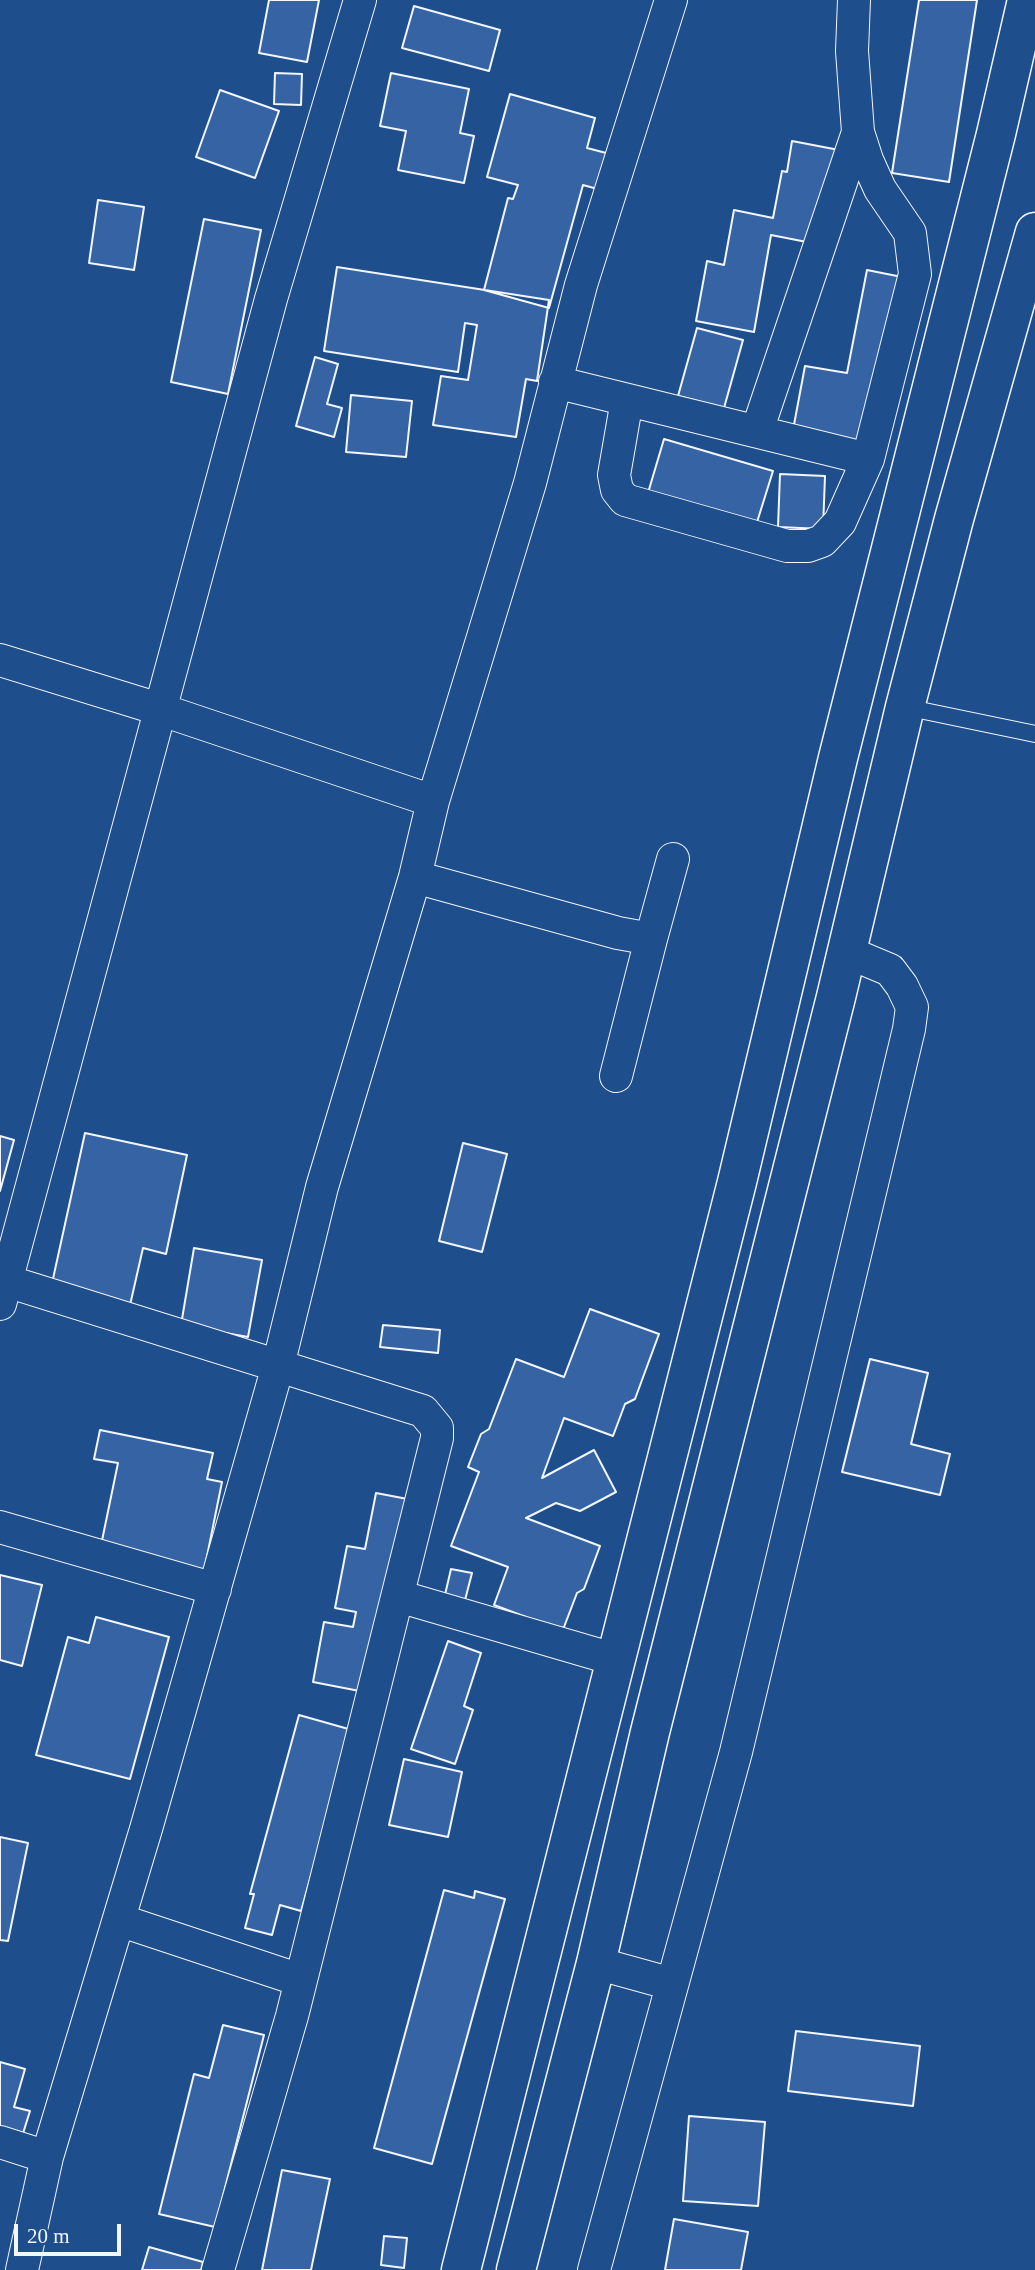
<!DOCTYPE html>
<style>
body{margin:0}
#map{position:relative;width:1035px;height:2270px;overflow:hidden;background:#1f4e8c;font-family:"Times New Roman",serif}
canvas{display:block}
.scale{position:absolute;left:14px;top:2224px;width:107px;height:32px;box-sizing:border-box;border:4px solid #f2f6ff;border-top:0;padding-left:9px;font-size:21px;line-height:24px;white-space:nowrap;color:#f2f6ff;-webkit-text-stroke:5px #1f4e8c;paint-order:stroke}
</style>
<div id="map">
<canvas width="1035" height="2270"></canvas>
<div class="scale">20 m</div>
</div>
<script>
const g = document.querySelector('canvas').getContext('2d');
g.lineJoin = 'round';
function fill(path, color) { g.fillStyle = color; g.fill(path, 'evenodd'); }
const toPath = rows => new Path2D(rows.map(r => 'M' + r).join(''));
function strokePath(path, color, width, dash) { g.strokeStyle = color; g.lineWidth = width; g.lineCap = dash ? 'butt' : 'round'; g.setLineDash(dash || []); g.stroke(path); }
const building = toPath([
 [269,0,319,0,307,62,259,53,269,0],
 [919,0,977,0,949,182,892,173,919,0],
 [414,6,500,30,489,71,402,48,414,6],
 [275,73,302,74,301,105,274,104,275,73],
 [391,73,469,89,460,133,474,136,464,183,398,170,406,131,380,126,391,73],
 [220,90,279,111,255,178,196,157,220,90],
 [510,94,595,118,587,148,610,154,601,190,583,185,549,308,484,290,508,198,513,199,518,185,487,177,510,94],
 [792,141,839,150,822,245,771,235,754,332,696,321,707,261,724,265,734,210,773,218,782,171,787,172,792,141],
 [98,200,144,207,134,270,89,263,98,200],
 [204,219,261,230,228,394,171,382,204,219],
 [337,267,549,300,537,381,526,379,516,437,433,425,441,376,468,380,477,325,465,323,458,372,324,351,337,267],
 [867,270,902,277,869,445,793,430,805,366,847,373,867,270],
 [697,328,743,340,724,408,678,396,697,328],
 [315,357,338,364,327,404,342,408,334,437,296,426,315,357],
 [351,395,412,401,406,457,346,452,351,395],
 [664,439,773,471,753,535,645,503,664,439],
 [780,474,825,476,823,529,778,527,780,474],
 [85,1133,187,1155,166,1254,143,1248,128,1314,49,1297,85,1133],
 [0,1136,14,1140,0,1191,0,1136],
 [463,1143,507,1154,482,1252,439,1241,463,1143],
 [194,1248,262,1260,248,1337,181,1325,194,1248],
 [590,1309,659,1334,635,1399,625,1404,613,1436,564,1418,542,1478,594,1450,616,1492,580,1511,556,1503,526,1518,600,1546,584,1589,577,1593,564,1627,545,1637,526,1617,494,1605,508,1567,451,1546,479,1472,468,1467,481,1434,489,1429,516,1359,564,1377,590,1309],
 [383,1325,440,1330,438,1353,380,1347,383,1325],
 [870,1359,928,1373,911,1444,950,1454,940,1495,842,1472,870,1359],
 [100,1430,213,1453,207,1479,222,1482,203,1576,99,1555,118,1463,94,1459,100,1430],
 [376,1493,418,1501,375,1694,313,1682,324,1622,353,1627,356,1612,335,1608,347,1546,365,1549,376,1493],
 [451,1569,472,1573,464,1604,444,1599,451,1569],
 [0,1575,42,1585,22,1666,0,1660,0,1575],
 [96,1617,169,1637,130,1779,36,1755,68,1637,89,1643,96,1617],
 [448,1641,481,1653,464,1706,473,1710,455,1764,411,1749,448,1641],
 [299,1715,352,1730,301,1911,280,1905,272,1935,245,1928,254,1894,250,1894,299,1715],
 [404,1759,462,1772,448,1837,389,1825,404,1759],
 [0,1837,28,1843,8,1941,0,1940,0,1837],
 [444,1890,474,1898,475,1891,505,1899,432,2164,374,2148,444,1890],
 [223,2025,264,2035,215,2227,159,2214,194,2074,209,2078,223,2025],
 [796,2031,920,2046,913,2106,788,2091,796,2031],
 [0,2062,25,2069,14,2107,30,2111,20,2143,0,2137,0,2062],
 [689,2116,765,2122,758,2206,683,2201,689,2116],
 [282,2170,330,2179,311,2270,262,2270,282,2170],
 [674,2219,748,2232,741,2270,665,2270,674,2219],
 [384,2236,407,2238,404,2268,381,2265,384,2236],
 [149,2247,203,2262,201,2270,142,2270,149,2247]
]);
fill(building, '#3563a3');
strokePath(building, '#f2f6ff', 2);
const service = toPath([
 [905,707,1035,734]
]);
const minor = toPath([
 [555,382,868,459],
 [627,400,614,475,617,490,625,500,787,546,808,546,822,541,840,522,868,459,915,274,910,233,880,189,867,160,858,132,852,51,854,0],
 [757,431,858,132],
 [0,660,159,709,433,801],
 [415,877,618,933,651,939,673,859],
 [616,1076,651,939],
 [0,1279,423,1411,437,1428,437,1438,292,2016,218,2270],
 [0,1304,271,299,360,0],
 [0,1527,215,1589],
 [398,1596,617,1660],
 [119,1920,300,1980],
 [596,1963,672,1984],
 [0,2142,47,2157],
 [22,2270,47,2157,146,1829,278,1366,322,1187,415,877,433,801,530,483,581,285,671,0],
 [594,2270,736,1752,909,1029,912,1007,902,986,890,970,847,952]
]);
const trunk = toPath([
 [461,2270,737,1182,838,758,996,134,1027,0],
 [516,2270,596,1963,650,1732,836,997,905,707,954,519,1035,232]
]);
strokePath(service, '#f2f6ff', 18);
strokePath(minor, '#f2f6ff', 34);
strokePath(trunk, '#f2f6ff', 41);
strokePath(service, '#1f4e8c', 16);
strokePath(minor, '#1f4e8c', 32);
strokePath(trunk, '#1f4e8c', 38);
</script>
